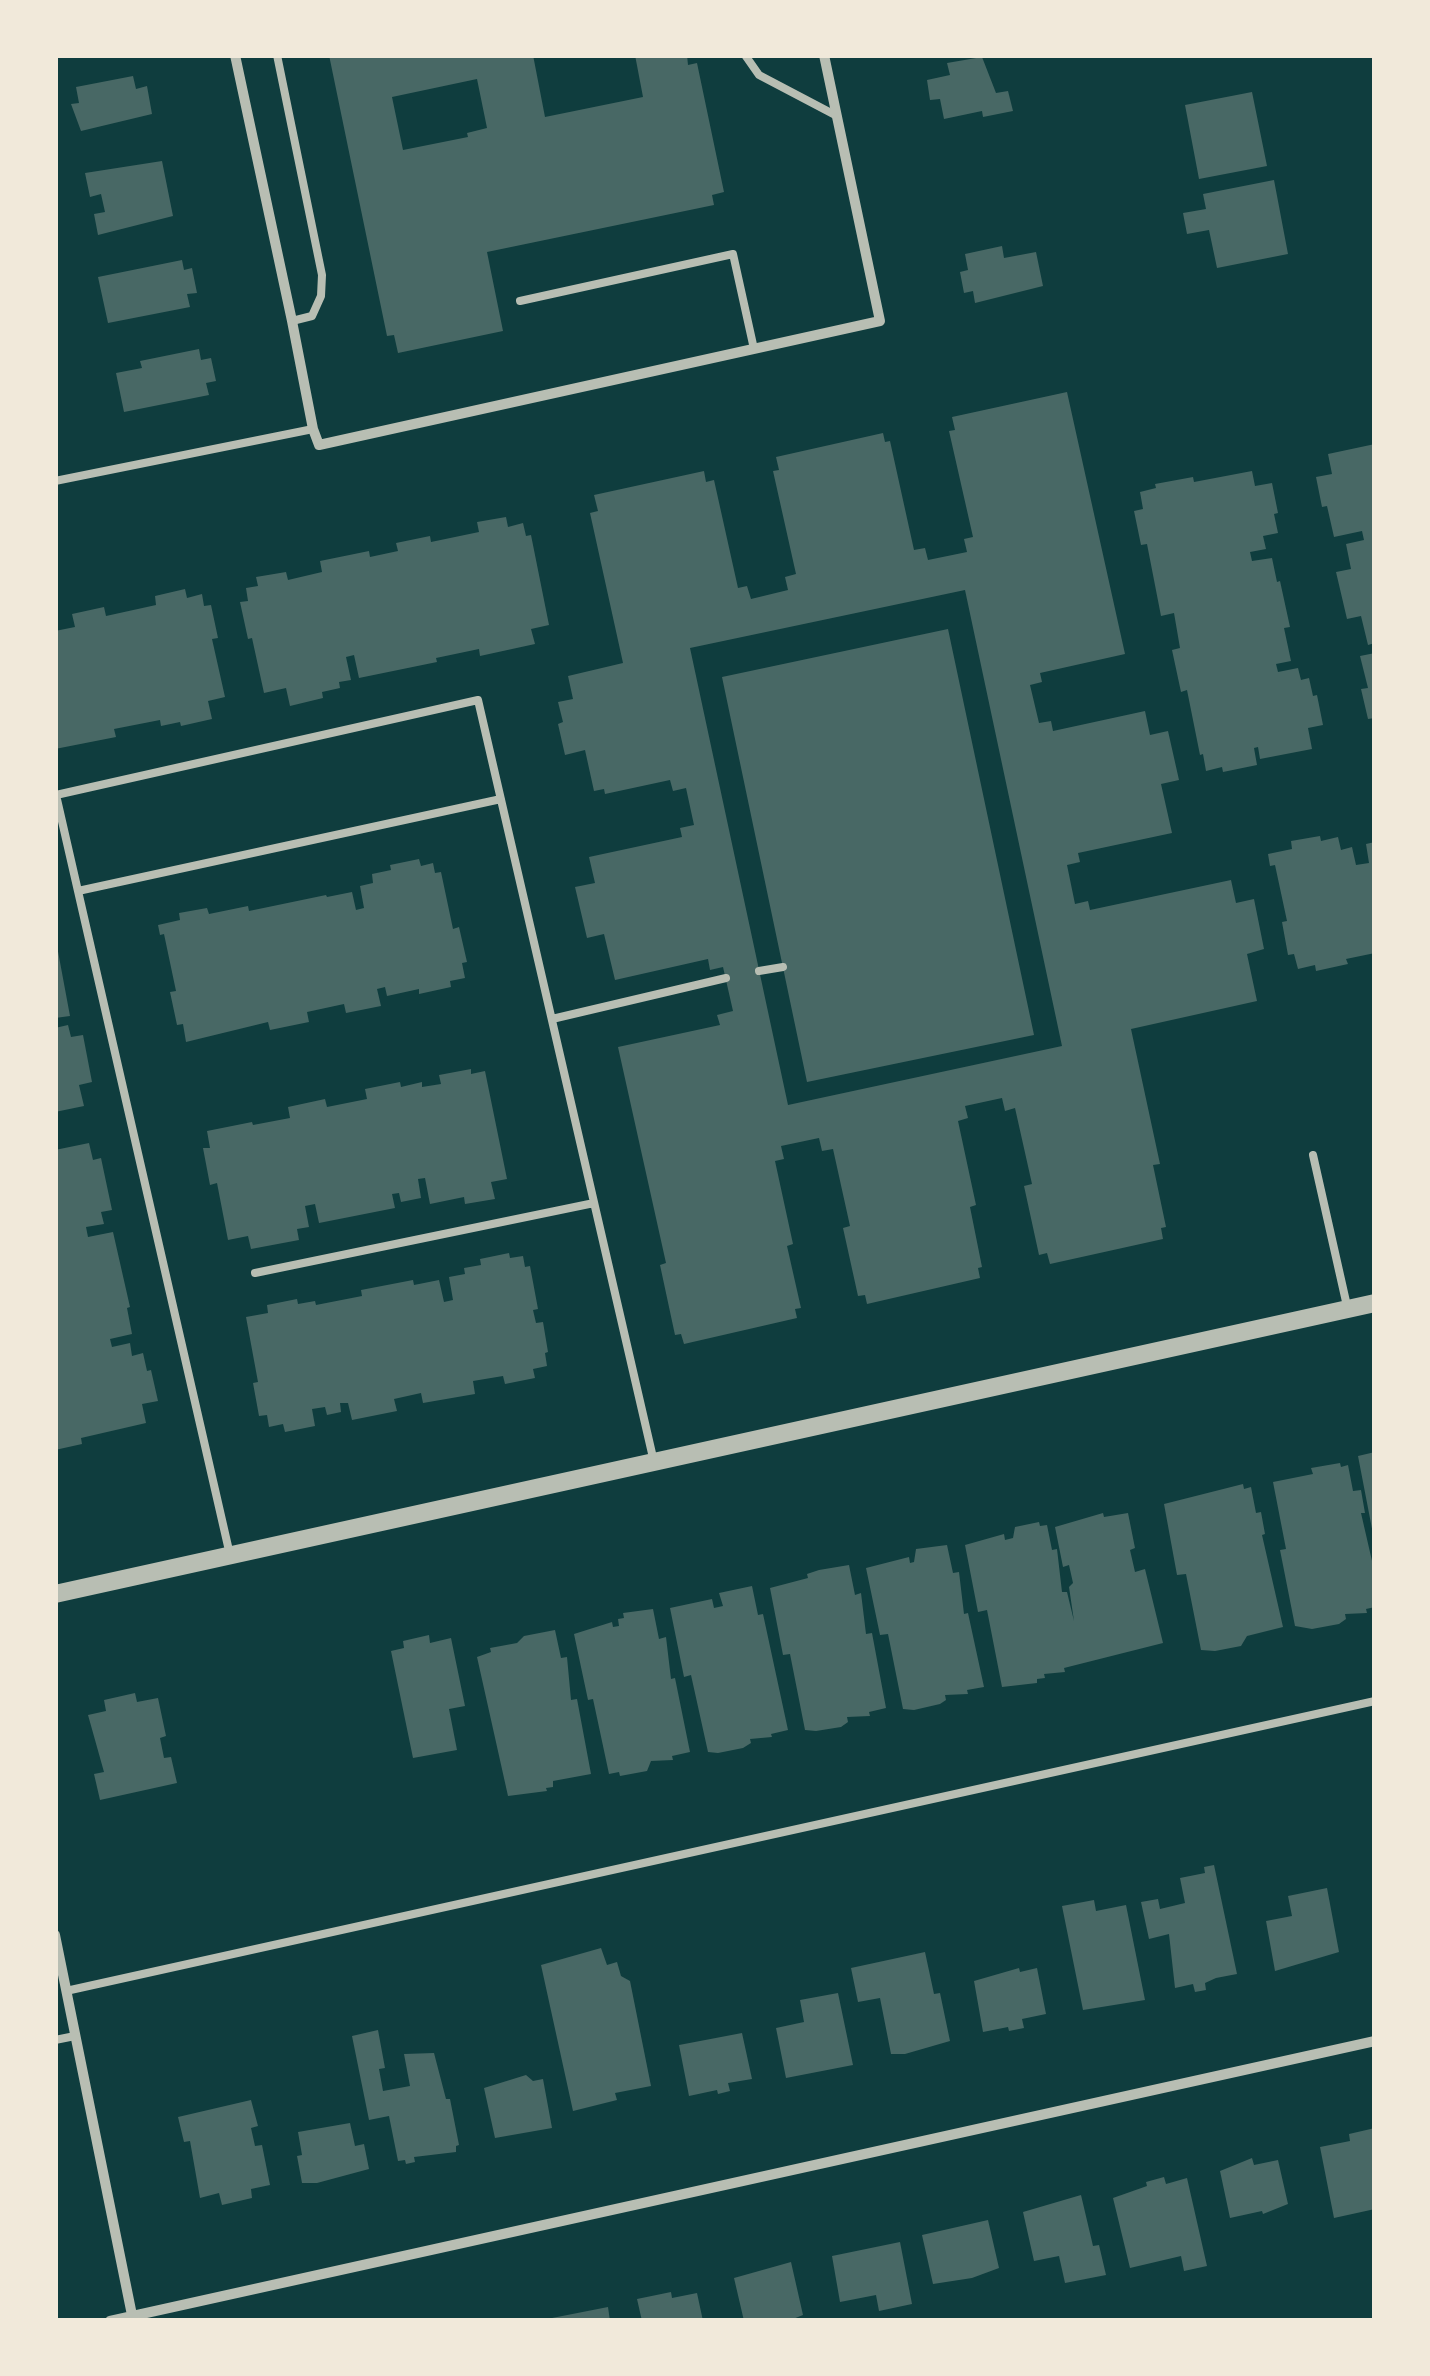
<!DOCTYPE html>
<style>
body{margin:0}
#map{position:relative;width:1430px;height:2376px;overflow:hidden;background:#0f3d3e;font-family:"IBM Plex Serif",serif}
canvas{display:block}
.frame{position:absolute;inset:0;border:58px solid #f1e9da;pointer-events:none}
</style>
<div id="map">
<canvas width="1430" height="2376"></canvas>
<div class="frame"></div>
</div>
<script>
const g = document.querySelector('canvas').getContext('2d');
g.lineJoin = 'round';
function fill(path, color) { g.fillStyle = color; g.fill(path, 'evenodd'); }
const toPath = rows => new Path2D(rows.map(r => 'M' + r).join(''));
function strokePath(path, color, width, dash) { g.strokeStyle = color; g.lineWidth = width; g.lineCap = dash ? 'butt' : 'round'; g.setLineDash(dash || []); g.stroke(path); }
fill(toPath([
 [329,55,533,55,545,117,643,97,635,55,687,55,688,65,697,63,724,192,712,195,714,205,487,252,503,331,398,353,394,335,387,336],
 [477,79,487,128,467,133,468,137,403,150,392,97],
 [982,57,996,93,1008,91,1013,111,983,117,982,111,944,119,940,99,930,100,927,80,950,75,947,63],
 [133,76,136,89,147,86,152,114,81,131,71,104,79,103,76,87],
 [1252,92,1267,166,1199,179,1185,105],
 [162,161,173,216,98,235,94,214,105,212,101,194,90,197,85,173],
 [1274,180,1288,254,1217,268,1209,230,1187,234,1183,213,1206,209,1203,194],
 [1002,246,1004,258,1036,252,1043,286,975,303,973,291,964,293,960,272,968,270,965,254],
 [182,260,184,270,192,268,197,293,187,294,190,307,108,323,98,277],
 [199,349,201,360,211,358,216,381,206,383,209,395,124,412,116,373,142,368,140,361],
 [1067,392,1125,654,1040,673,1042,682,1030,685,1039,723,1051,721,1053,731,1145,711,1150,735,1168,731,1179,780,1161,784,1172,833,1078,853,1080,862,1067,865,1075,904,1088,901,1090,910,1231,880,1236,903,1254,899,1264,949,1247,954,1257,1001,1131,1029,1160,1164,1153,1165,1166,1227,1161,1228,1163,1239,1050,1264,1047,1253,1039,1255,1024,1186,1032,1184,1015,1108,1005,1111,1002,1098,965,1106,968,1118,958,1121,976,1205,970,1207,982,1267,978,1268,980,1278,867,1304,865,1295,858,1296,843,1228,850,1226,833,1149,822,1151,819,1138,781,1146,784,1159,775,1161,793,1244,787,1246,801,1308,795,1309,797,1318,684,1344,681,1334,675,1335,660,1265,666,1263,618,1047,720,1025,717,1015,733,1011,723,967,710,970,708,959,615,980,604,934,587,938,575,887,595,883,589,857,682,837,680,828,694,825,686,788,673,791,670,780,605,794,604,789,594,791,585,750,565,755,558,724,563,722,558,702,573,699,568,676,623,663,590,513,598,511,594,495,704,471,706,482,714,480,738,588,747,586,751,599,788,590,785,577,796,574,773,471,779,470,776,457,883,433,885,442,890,441,914,550,925,548,928,560,967,552,964,539,973,537,949,431,955,430,952,417],
 [965,590,1062,1046,788,1105,690,648],
 [1375,444,1375,643,1368,645,1361,616,1347,619,1336,572,1351,569,1346,544,1364,540,1362,531,1334,537,1327,506,1322,507,1316,477,1332,474,1328,454],
 [1252,471,1255,486,1272,483,1278,513,1274,514,1278,533,1263,536,1266,549,1250,552,1252,561,1272,558,1277,582,1280,581,1290,627,1284,628,1291,661,1276,664,1278,672,1298,668,1301,680,1309,678,1313,696,1317,695,1323,725,1308,728,1312,749,1260,759,1258,747,1254,748,1257,765,1223,772,1222,767,1206,771,1203,754,1200,755,1187,690,1181,692,1172,650,1180,648,1174,613,1161,616,1147,544,1141,545,1134,511,1143,509,1140,492,1156,488,1155,484,1193,477,1194,482],
 [506,517,508,527,523,523,526,536,531,535,549,625,531,629,535,644,480,656,479,649,436,658,437,662,359,678,354,655,346,657,351,680,339,682,340,688,322,692,323,698,290,706,286,688,264,693,252,638,248,639,240,602,248,601,246,588,258,586,256,577,286,572,288,580,322,572,320,561,369,551,370,557,398,551,396,543,430,536,431,542,479,532,477,522],
 [185,589,187,598,202,594,204,606,211,605,218,638,212,639,225,697,208,701,212,719,181,726,180,722,161,726,160,720,114,729,116,737,55,749,55,631,75,627,72,614,104,607,106,616,156,605,155,596],
 [948,629,1034,1035,807,1082,722,677],
 [1375,653,1375,718,1368,719,1361,689,1368,688,1360,656],
 [1320,836,1321,841,1338,837,1341,850,1352,847,1356,865,1369,863,1366,844,1375,842,1375,953,1346,959,1348,964,1316,971,1315,965,1298,969,1294,954,1288,955,1282,922,1287,921,1275,865,1270,866,1268,854,1292,849,1291,841],
 [419,859,421,866,433,863,435,873,441,872,453,929,459,927,467,962,462,963,465,978,450,981,451,987,419,994,419,989,387,996,385,987,377,989,381,1006,346,1013,344,1004,307,1012,309,1022,270,1030,268,1022,186,1042,183,1024,177,1025,170,992,176,991,164,934,160,935,158,925,180,920,179,913,207,908,209,914,248,906,249,911,326,895,327,897,352,892,356,910,364,908,360,886,373,883,372,874,391,870,390,865],
 [55,946,57,946,70,1016,55,1018],
 [68,1025,71,1037,83,1035,92,1082,79,1085,84,1106,55,1112,55,1028],
 [471,1069,471,1074,485,1071,507,1179,491,1182,495,1199,465,1204,464,1197,430,1204,425,1178,418,1179,421,1198,401,1202,399,1193,392,1194,395,1208,319,1223,315,1204,305,1206,309,1227,297,1229,299,1240,251,1249,248,1236,228,1240,217,1183,210,1185,203,1148,210,1148,207,1131,252,1122,253,1125,290,1118,288,1107,325,1099,327,1107,367,1099,365,1089,400,1082,401,1087,422,1082,422,1087,441,1084,439,1075],
 [89,1143,93,1160,101,1158,112,1210,101,1212,104,1224,86,1227,88,1237,113,1232,130,1307,127,1308,132,1334,110,1339,112,1347,130,1343,132,1356,143,1353,147,1371,151,1370,158,1401,142,1404,146,1423,81,1438,82,1444,55,1450,55,1150],
 [509,1253,510,1258,523,1256,525,1267,530,1266,538,1309,533,1310,536,1323,543,1322,548,1352,545,1353,547,1366,533,1369,535,1378,505,1384,503,1376,473,1381,475,1394,423,1403,421,1393,394,1399,397,1411,352,1420,348,1403,340,1403,341,1412,327,1415,325,1407,312,1409,315,1426,285,1432,283,1424,269,1427,267,1415,259,1416,253,1383,258,1382,246,1317,268,1313,267,1305,297,1299,298,1304,315,1301,316,1305,362,1296,361,1290,413,1280,414,1285,439,1280,444,1302,453,1300,449,1277,465,1274,464,1268,481,1265,480,1259],
 [1375,1452,1375,1534,1373,1534,1358,1456],
 [1340,1463,1341,1467,1348,1465,1353,1491,1361,1490,1365,1513,1361,1513,1375,1574,1375,1607,1366,1609,1367,1613,1345,1614,1346,1619,1339,1624,1312,1629,1295,1626,1280,1550,1286,1549,1273,1482,1313,1474,1311,1468],
 [1243,1484,1244,1489,1251,1487,1256,1513,1261,1512,1265,1534,1262,1535,1283,1627,1247,1636,1241,1646,1215,1651,1201,1650,1186,1574,1177,1575,1164,1504],
 [1103,1513,1104,1517,1128,1513,1135,1548,1130,1550,1135,1572,1145,1569,1163,1643,1064,1668,1065,1672,1044,1674,1045,1678,1037,1679,1037,1683,1002,1687,987,1610,978,1612,965,1545,1004,1534,1005,1540,1013,1538,1015,1527,1039,1522,1040,1526,1047,1525,1052,1550,1057,1549,1062,1592,1067,1592,1074,1621,1069,1587,1073,1583,1069,1565,1063,1567,1055,1527],
 [947,1545,953,1573,959,1572,964,1614,968,1613,984,1687,967,1690,968,1694,945,1695,946,1700,940,1704,914,1710,903,1709,888,1634,880,1635,866,1568,909,1557,910,1563,914,1562,916,1549],
 [849,1565,855,1595,861,1593,866,1634,872,1633,886,1708,869,1712,870,1716,847,1717,848,1722,841,1727,816,1731,805,1730,790,1654,783,1655,770,1588,808,1578,807,1574,819,1570],
 [752,1586,758,1615,763,1614,788,1730,771,1734,772,1737,750,1739,751,1743,743,1748,718,1753,708,1752,691,1675,684,1677,670,1608,712,1599,714,1608,723,1606,719,1593],
 [653,1609,659,1639,666,1637,671,1679,675,1678,690,1752,672,1756,673,1760,651,1761,647,1771,620,1776,619,1772,609,1774,593,1699,588,1700,574,1634,612,1622,613,1627,619,1626,618,1619,624,1618,623,1613],
 [555,1630,561,1658,567,1657,571,1700,577,1699,591,1774,553,1781,553,1787,546,1788,547,1791,508,1796,477,1657,491,1652,490,1648,517,1643,524,1636],
 [429,1635,430,1643,451,1638,465,1706,449,1709,457,1750,413,1758,391,1651,404,1648,403,1641],
 [135,1693,137,1702,158,1698,166,1736,160,1738,164,1758,171,1757,177,1783,100,1800,94,1774,104,1772,88,1715,106,1711,104,1700],
 [1214,1865,1237,1974,1216,1978,1205,1983,1206,1990,1195,1992,1193,1984,1175,1988,1169,1934,1149,1939,1141,1902,1158,1899,1160,1909,1185,1903,1180,1878,1205,1873,1204,1867],
 [1327,1888,1339,1952,1275,1971,1266,1921,1292,1916,1288,1896],
 [1094,1900,1096,1911,1126,1905,1145,2000,1083,2010,1062,1906],
 [601,1948,607,1965,617,1962,621,1976,630,1981,651,2086,615,2093,617,2100,573,2111,541,1965],
 [925,1952,934,1994,940,1993,950,2041,905,2054,891,2054,880,1998,858,2002,851,1968],
 [1019,1968,1020,1972,1037,1968,1046,2014,1022,2019,1024,2028,1009,2031,1008,2027,983,2032,974,1981],
 [838,1993,853,2065,786,2078,776,2028,804,2022,800,2000],
 [378,2030,385,2068,379,2069,383,2091,410,2086,404,2054,434,2053,446,2099,450,2099,459,2145,456,2146,456,2152,414,2157,415,2162,406,2164,405,2160,398,2161,389,2116,369,2120,352,2036],
 [742,2033,752,2079,728,2083,730,2091,718,2094,717,2090,689,2096,679,2045],
 [526,2075,533,2081,543,2079,552,2128,495,2138,484,2088],
 [251,2100,258,2126,251,2128,255,2146,262,2145,270,2185,251,2189,252,2198,222,2205,219,2193,200,2198,190,2141,184,2142,178,2117],
 [350,2123,355,2146,364,2144,369,2169,317,2183,302,2183,297,2156,302,2155,298,2132],
 [1375,2128,1375,2209,1334,2218,1320,2147,1350,2141,1349,2134],
 [1252,2158,1254,2165,1278,2160,1288,2204,1263,2214,1262,2211,1230,2218,1220,2171],
 [1164,2177,1166,2184,1187,2178,1207,2266,1184,2271,1181,2256,1130,2268,1113,2198,1147,2186,1146,2182],
 [1081,2195,1093,2246,1099,2245,1106,2275,1065,2283,1059,2256,1034,2261,1023,2212],
 [988,2220,999,2268,972,2278,933,2284,922,2235],
 [900,2242,912,2304,879,2311,876,2295,840,2302,832,2256],
 [791,2262,803,2315,788,2321,744,2321,734,2278],
 [671,2292,672,2298,697,2293,703,2321,642,2321,637,2299],
 [608,2307,610,2321,547,2321,547,2319]
]), '#486865');
strokePath(toPath([
 [277,55,322,275,321,296,312,316,292,321],
 [745,55,759,75,837,116],
 [520,301,733,254,754,349],
 [55,481,313,429],
 [78,891,501,799],
 [759,971,783,967],
 [552,1019,726,978],
 [1313,1155,1347,1306],
 [255,1273,594,1203],
 [230,1555,56,795,478,700,654,1462],
 [66,1991,1375,1701],
 [55,2040,75,2036]
]), '#b8beb3', 8);
strokePath(toPath([
 [235,55,292,321,313,429,319,445,880,321,824,55],
 [55,1935,133,2320],
 [110,2321,1375,2041]
]), '#b8beb3', 10);
strokePath(toPath([
 [55,1594,1375,1303]
]), '#b8beb3', 18);
</script>
